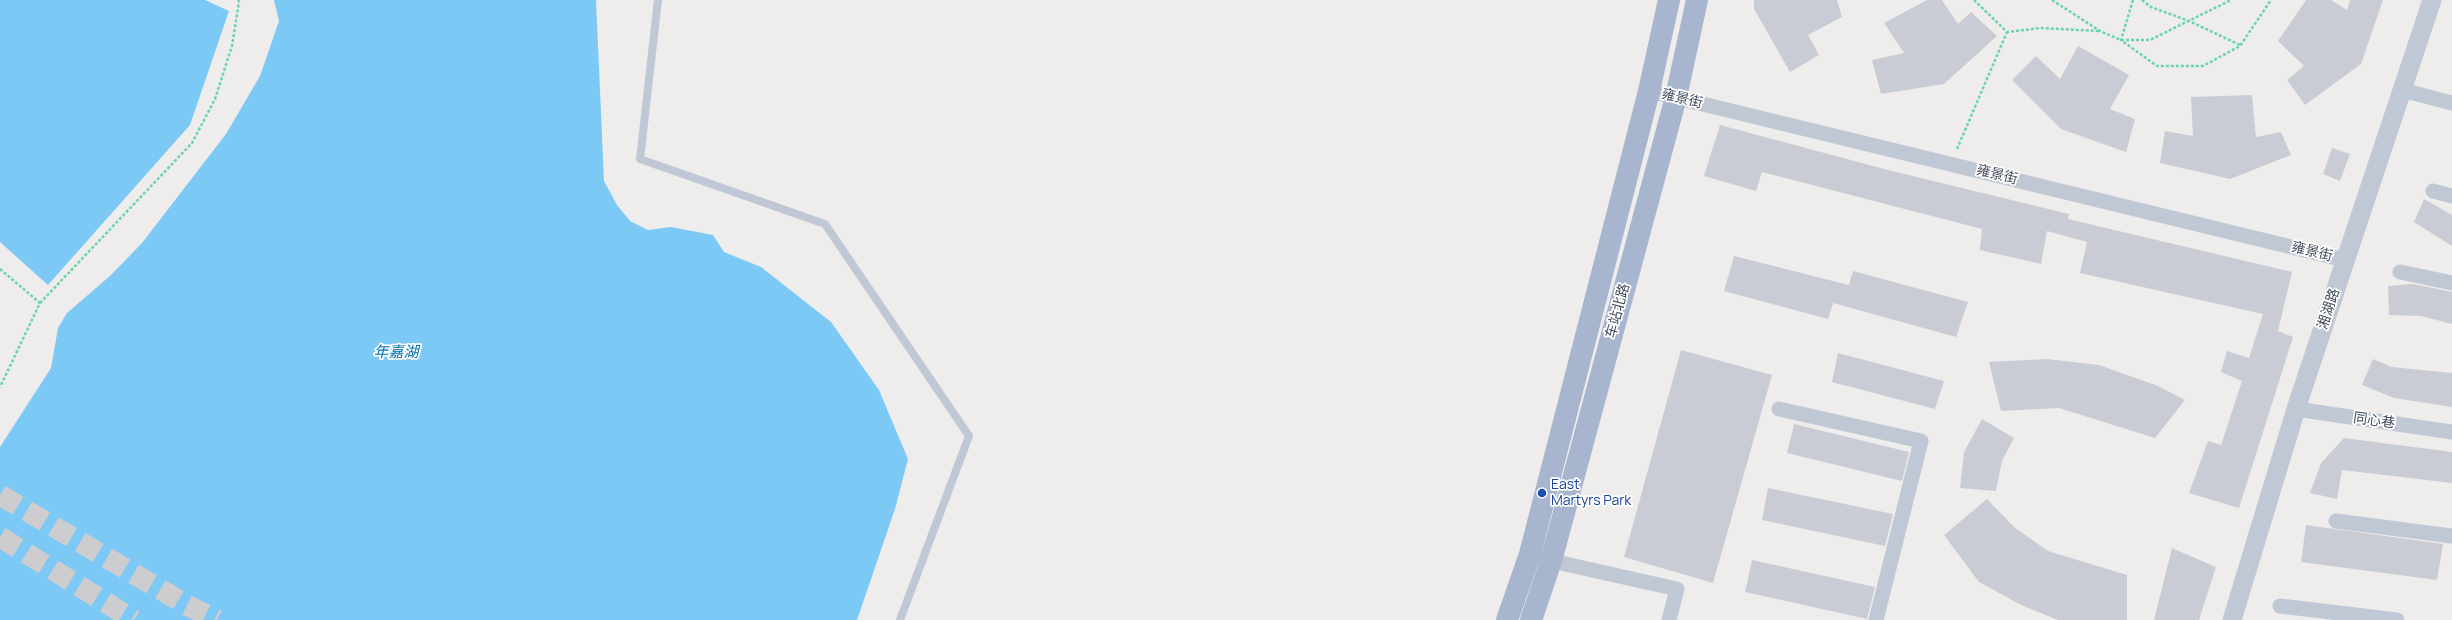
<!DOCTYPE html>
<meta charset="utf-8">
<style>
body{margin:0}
canvas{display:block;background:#efecec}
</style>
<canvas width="2452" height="620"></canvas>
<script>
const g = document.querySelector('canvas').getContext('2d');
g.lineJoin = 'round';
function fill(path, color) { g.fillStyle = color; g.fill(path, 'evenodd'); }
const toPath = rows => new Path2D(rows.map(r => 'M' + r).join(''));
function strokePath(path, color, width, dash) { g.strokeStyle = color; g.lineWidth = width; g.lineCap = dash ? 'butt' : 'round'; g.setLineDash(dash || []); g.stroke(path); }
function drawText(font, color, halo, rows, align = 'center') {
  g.font = font + ' Manrope,"Noto Sans SC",sans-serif'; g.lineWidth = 3.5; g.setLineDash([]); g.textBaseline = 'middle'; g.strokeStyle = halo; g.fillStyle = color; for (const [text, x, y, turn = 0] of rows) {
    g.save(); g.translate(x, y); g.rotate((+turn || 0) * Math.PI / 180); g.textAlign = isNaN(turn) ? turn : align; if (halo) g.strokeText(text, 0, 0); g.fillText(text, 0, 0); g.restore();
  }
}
fill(toPath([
 [0,0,205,0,229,11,190,125,48,285,0,242],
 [274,0,596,0,604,181,617,205,630,221,648,230,671,227,713,235,724,252,761,267,831,322,879,390,908,459,895,509,857,620,0,620,0,447,51,368,58,328,67,313,111,275,142,243,226,134,260,76,279,21]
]), '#7cc9f5');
fill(toPath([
 [1754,0,1837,0,1842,17,1808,35,1819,55,1790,72,1754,9],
 [1927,0,1942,0,1958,24,1971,12,1997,36,1944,84,1881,94,1872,60,1904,53,1884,23],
 [2306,0,2331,0,2347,10,2350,0,2383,0,2361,64,2305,105,2287,80,2304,66,2278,41],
 [2078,46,2129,75,2110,109,2135,119,2126,152,2061,129,2012,80,2036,56,2060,79],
 [2252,95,2256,137,2281,132,2291,155,2230,179,2160,163,2165,131,2193,136,2191,97],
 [1720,125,1888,170,2069,214,2068,219,2292,272,2278,331,2293,337,2239,508,2189,493,2208,441,2221,445,2242,381,2221,372,2227,351,2249,358,2263,314,2080,273,2087,242,2047,231,2041,264,1980,250,1982,229,1762,172,1756,191,1704,176],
 [2332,148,2350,154,2340,181,2323,174],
 [2424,199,2452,215,2452,246,2414,222],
 [1734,256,1849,285,1853,271,1968,302,1956,337,1833,303,1828,319,1724,291],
 [2413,284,2452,292,2452,324,2421,316,2389,315,2388,286],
 [1681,350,1772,375,1713,583,1624,557],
 [1838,353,1944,381,1935,409,1832,382],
 [2047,359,2099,365,2158,386,2185,400,2155,438,2059,408,2001,411,1989,362],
 [2373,359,2392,367,2452,373,2452,407,2394,398,2362,385],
 [1982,419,2014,438,2002,461,1996,491,1960,488,1964,452],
 [1794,424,1909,452,1902,481,1787,453],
 [2344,438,2452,452,2452,483,2342,470,2337,499,2310,493,2321,463],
 [1768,488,1893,514,1885,546,1762,520],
 [1987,499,2014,527,2048,551,2127,575,2127,620,2058,620,2021,605,1979,582,1944,535],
 [2306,525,2443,544,2437,580,2301,562],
 [2172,548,2216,567,2199,620,2154,620],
 [1752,560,1875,587,1867,619,1745,592]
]), '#caccd5');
strokePath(toPath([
 [0,495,187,605,217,620],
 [0,537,134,620]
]), '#cdcccf', 21, [21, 10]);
strokePath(toPath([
 [1974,0,2007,32,2041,28,2099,31],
 [2052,0,2100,31,2121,40,2150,40,2231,0],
 [2133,0,2121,40,2157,66,2203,66,2240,46,2271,0],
 [2142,0,2151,7,2189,21,2240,45],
 [1957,149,2007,32],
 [0,269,40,303,0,387],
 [40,303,192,143,215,99,232,46,239,2,238,0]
]), '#69d4b0', 2.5, [3, 2]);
strokePath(toPath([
 [658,0,640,159,825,224,969,436,900,620]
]), '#c0c8d5', 8);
strokePath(toPath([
 [2402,90,2452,103],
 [1649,91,2345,260],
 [2433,191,2452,196],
 [2400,272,2452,283],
 [1779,409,1921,441,1876,620],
 [2296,409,2452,432],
 [2336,521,2452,536],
 [1543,559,1677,589,1669,620],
 [2280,606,2397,620]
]), '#c0c8d5', 15);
strokePath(toPath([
 [2232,620,2296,409,2432,0]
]), '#c0c8d5', 19);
strokePath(toPath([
 [1507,620,1530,554,1649,91,1669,0],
 [1531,620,1551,561,1676,97,1697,0]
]), '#a8b5cf', 22);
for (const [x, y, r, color] of [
 [1542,493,5,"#1a4fb4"]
]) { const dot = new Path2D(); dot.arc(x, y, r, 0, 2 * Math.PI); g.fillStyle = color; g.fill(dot); strokePath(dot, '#fff', 1.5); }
drawText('14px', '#434c5b', '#fff', [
 ["雍景街",1682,99,14],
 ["雍景街",1997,175,14],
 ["雍景街",2312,252,14],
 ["湘湖路",2329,309,-72],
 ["车站北路",1618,311,-75],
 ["同心巷",2374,421,8]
]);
drawText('14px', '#164399', '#fff', [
 ["East",1551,485],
 ["Martyrs Park",1551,501]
], 'left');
drawText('italic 15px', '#0070b1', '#fff', [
 ["年嘉湖",396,353]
]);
</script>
